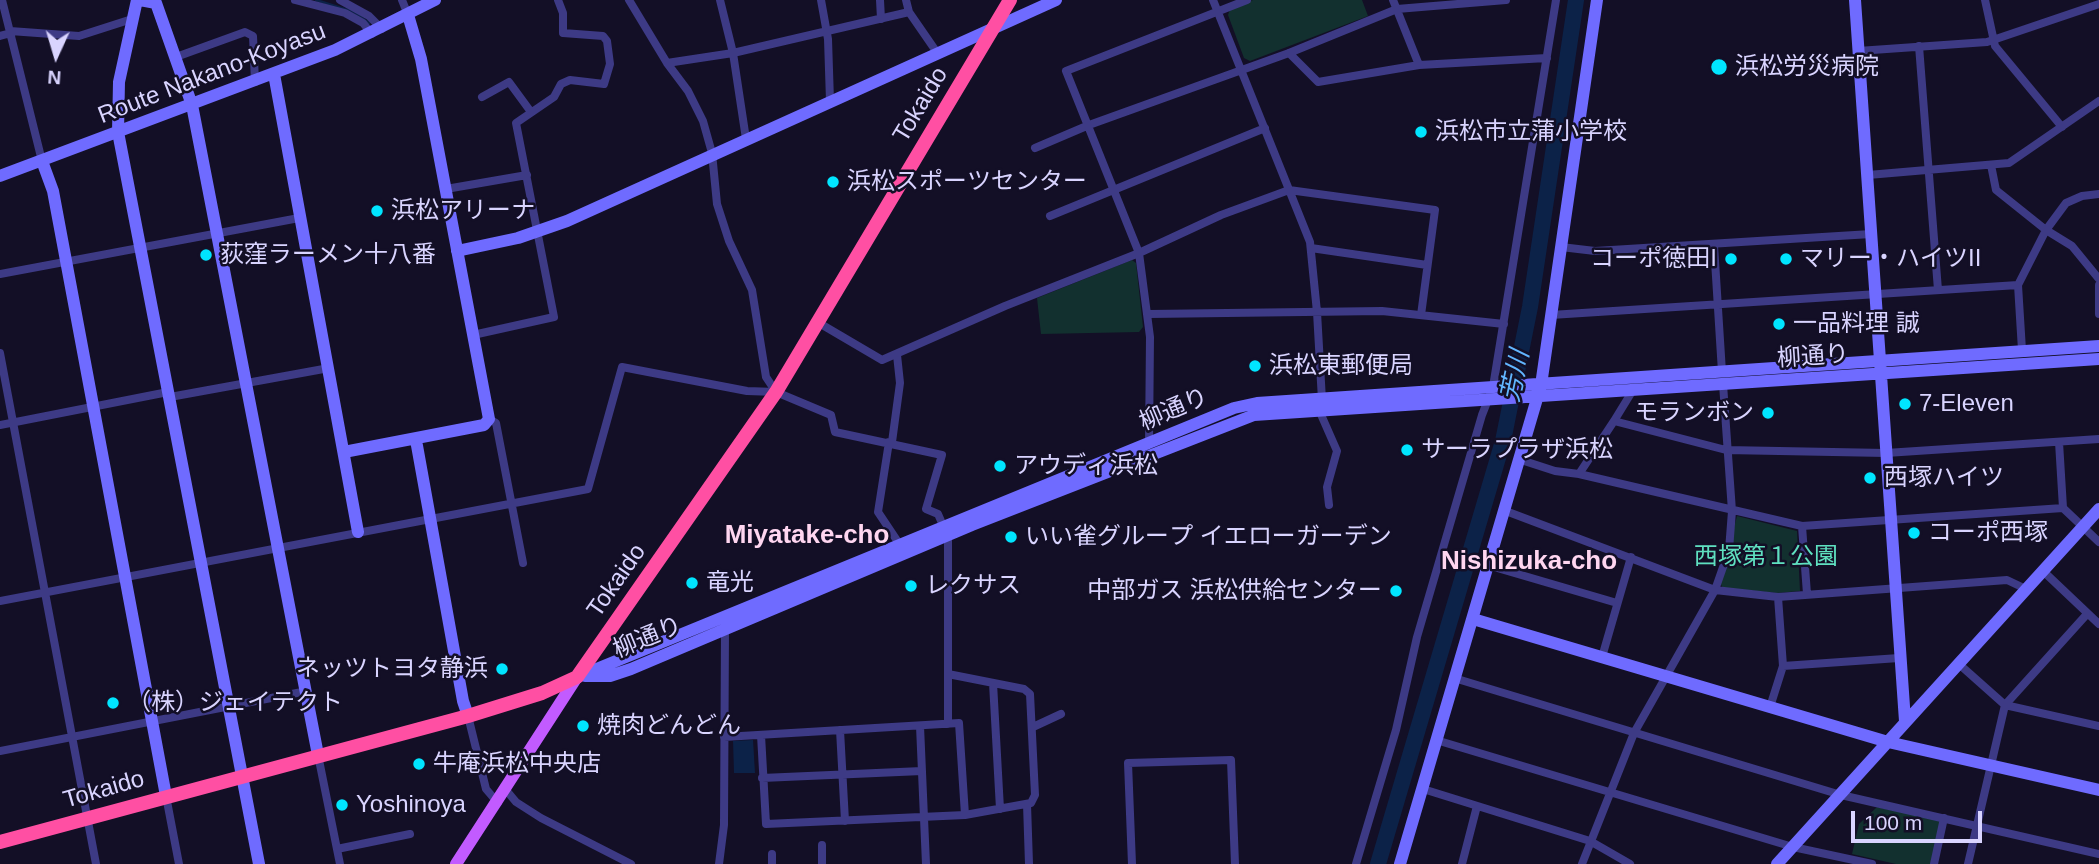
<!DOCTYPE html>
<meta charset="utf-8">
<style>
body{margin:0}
#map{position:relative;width:2099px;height:864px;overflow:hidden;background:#130f26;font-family:Arial,sans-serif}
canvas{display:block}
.north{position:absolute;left:21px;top:21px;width:70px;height:70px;-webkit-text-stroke:5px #130f26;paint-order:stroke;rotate:184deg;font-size:19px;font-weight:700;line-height:28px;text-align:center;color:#d9d4ff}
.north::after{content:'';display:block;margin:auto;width:24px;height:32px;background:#d9d4ff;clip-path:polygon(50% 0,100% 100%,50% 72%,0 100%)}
.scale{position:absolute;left:1851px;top:811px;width:131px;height:32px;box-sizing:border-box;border:4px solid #d9d4ff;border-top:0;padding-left:9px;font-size:21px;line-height:24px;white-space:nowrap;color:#d9d4ff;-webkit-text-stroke:5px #130f26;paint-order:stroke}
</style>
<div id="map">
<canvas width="2099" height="864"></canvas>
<div class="north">N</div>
<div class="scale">100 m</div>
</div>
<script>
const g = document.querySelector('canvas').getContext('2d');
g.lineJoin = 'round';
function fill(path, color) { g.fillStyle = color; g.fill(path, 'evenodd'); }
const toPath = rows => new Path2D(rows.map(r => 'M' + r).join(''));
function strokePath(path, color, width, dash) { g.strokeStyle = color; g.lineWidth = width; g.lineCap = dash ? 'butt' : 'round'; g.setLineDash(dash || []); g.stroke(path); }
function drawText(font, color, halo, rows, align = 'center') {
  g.font = font + ' Arial,"Noto Sans JP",sans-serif'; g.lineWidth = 5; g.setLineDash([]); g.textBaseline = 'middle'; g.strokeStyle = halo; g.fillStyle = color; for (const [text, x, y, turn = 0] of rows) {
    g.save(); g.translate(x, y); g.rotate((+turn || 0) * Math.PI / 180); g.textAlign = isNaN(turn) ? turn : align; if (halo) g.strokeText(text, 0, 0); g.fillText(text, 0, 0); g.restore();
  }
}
fill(toPath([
 [1253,0,1362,0,1368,16,1250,61,1244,58,1228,15,1230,9],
 [1132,260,1136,263,1143,327,1139,332,1041,334,1037,298],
 [1737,516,1797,531,1800,591,1777,593,1723,588,1720,583],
 [1877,807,1941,821,1932,864,1896,864,1852,854,1859,824]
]), '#12302f');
fill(toPath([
 [753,740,755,773,734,773,733,741]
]), '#0c2248');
strokePath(toPath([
 [316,0,354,12,369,23]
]), '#0c2248', 2.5);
strokePath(toPath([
 [1378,864,1503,441,1530,307,1576,0]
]), '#0c2248', 16);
strokePath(toPath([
 [2,0,42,161],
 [295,0,345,13,363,23,372,34],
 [340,0,369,16,382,29],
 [402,0,408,15],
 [629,0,667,63,688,91,703,121,712,153,717,204,729,241,752,290,766,377,776,392,831,415,835,432,942,455,926,509,938,514,948,537,948,724],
 [720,0,733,53,746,139],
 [821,0,828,39,830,101],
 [880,0,881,19],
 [906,0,909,12],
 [1213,0,1310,242,1317,312,1322,400,1319,410,1337,451,1327,487,1329,505],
 [1393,0,1419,65],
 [1985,0,1995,46,2062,127],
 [10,31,79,36,132,19],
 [0,36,11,33],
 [1919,46,1938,290],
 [1858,51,1987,42,2099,4],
 [1289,53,1318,82,1419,65,1547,58],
 [176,57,245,32,253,36,255,82],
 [667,63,733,53,909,12,938,54],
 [482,97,509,82,531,112],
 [1035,148,1089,125,1289,53,1397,9,1506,0],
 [1991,165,1996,190,2046,230,2066,203,2082,196,2099,194],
 [1868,175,2009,163,2099,101],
 [446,189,527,175],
 [1050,216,1265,128],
 [1714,245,1722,372],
 [1561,247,1595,251,1871,234],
 [1311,248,1427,265],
 [0,274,299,218],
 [2099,285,2099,314],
 [1149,314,1382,311,1504,324],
 [1551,315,2018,285],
 [819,323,882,360,1005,306,1139,253,1221,215,1289,190,1435,210,1421,315],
 [473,335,554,317,516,123,554,97,561,84,570,80,604,84,610,64,607,41,603,36,563,33,563,13,558,0],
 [2022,350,2018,285,2046,230,2072,246,2099,279],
 [0,353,96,864],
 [1633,390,1614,421,1726,450,1886,453,2099,439],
 [170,397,329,368],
 [489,419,496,423,523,563],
 [0,425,168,392],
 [889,442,878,512,900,545],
 [892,442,900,383,897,355],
 [2059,442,2063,508],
 [1149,444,1150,337,1139,253,1066,71,1247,0],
 [1518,459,1555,471,1579,474,1802,526,2063,508,2099,542],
 [1579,474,1614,421],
 [1503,510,1715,590,1778,597,2007,580,2026,589],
 [1802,526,1807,594],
 [1487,565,1617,603],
 [2043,571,2099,624],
 [0,601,588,489,622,367,747,391,776,392],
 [1602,657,1631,557],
 [1960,665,2005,705,2099,726],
 [1783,666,1899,658],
 [1454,678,1841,795,2099,854],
 [993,683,1000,809],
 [1770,707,1783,666,1778,597],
 [468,716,486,789,498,803],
 [920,726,926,864],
 [1033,727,1061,714],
 [840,730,845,821],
 [761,735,766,824,965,815,1031,803,1035,795,1030,694,1024,689,948,674],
 [724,737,959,723,965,815],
 [1436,740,1793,847,1872,864],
 [0,751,307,691],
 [318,755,340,864],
 [762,778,922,771],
 [1423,789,1590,841,1630,864],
 [506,790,516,802,541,818,631,864],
 [166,796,179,864],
 [1027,804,1029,864],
 [822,845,822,864],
 [337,849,410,834],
 [772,854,772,864],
 [719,864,724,825,725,629],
 [1132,864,1128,763,1231,760,1235,864],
 [1356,864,1396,730,1417,637,1482,415,1493,387,1556,0],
 [1462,864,1477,806],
 [1582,864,1634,733,1715,590,1729,550,1732,511,1723,384],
 [1934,864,1944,818],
 [1968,864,2005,705,2087,614]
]), '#3d3a85', 8);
strokePath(toPath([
 [137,0,119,82,118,132,259,864],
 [140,0,156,3,192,105,318,755],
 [1855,0,1905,721],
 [274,74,358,532],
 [42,161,53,191,166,796],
 [0,176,335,50,435,0],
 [457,251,518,238,567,221,1056,0],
 [416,440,463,701,468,716],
 [344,452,484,425,489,419,421,59,408,15],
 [1473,619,1888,742,2099,790],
 [585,676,610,676,631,669,972,525,1254,415,2099,359],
 [577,677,1234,408,1257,403,2099,346],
 [1400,864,1541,385,1597,0],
 [1777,864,2099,509]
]), '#6f6bff', 12);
strokePath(toPath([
 [456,864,577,677]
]), '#c25bff', 12);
strokePath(toPath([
 [0,842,468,716,542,693,577,677,776,392,1010,0]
]), '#ff4fa3', 14);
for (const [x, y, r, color] of [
 [1719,67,9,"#00e5ff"],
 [1421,132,7,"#00e5ff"],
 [833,182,7,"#00e5ff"],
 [377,211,7,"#00e5ff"],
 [206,255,7,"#00e5ff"],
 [1731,259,7,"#00e5ff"],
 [1786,259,7,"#00e5ff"],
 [1779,324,7,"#00e5ff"],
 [1255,366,7,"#00e5ff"],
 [1905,404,7,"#00e5ff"],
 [1768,413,7,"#00e5ff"],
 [1407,450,7,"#00e5ff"],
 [1000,466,7,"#00e5ff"],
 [1870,478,7,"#00e5ff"],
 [1914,533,7,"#00e5ff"],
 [1011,537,7,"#00e5ff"],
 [692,583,7,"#00e5ff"],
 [911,586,7,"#00e5ff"],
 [1396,591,7,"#00e5ff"],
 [502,669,7,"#00e5ff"],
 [113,703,7,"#00e5ff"],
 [583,726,7,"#00e5ff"],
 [419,764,7,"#00e5ff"],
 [342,805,7,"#00e5ff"]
]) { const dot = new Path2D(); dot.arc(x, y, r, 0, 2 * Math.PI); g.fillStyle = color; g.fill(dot); strokePath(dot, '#130f26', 2.5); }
drawText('24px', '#d9d4ff', '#130f26', [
 ["浜松労災病院",1735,67],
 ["浜松市立蒲小学校",1435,132],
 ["浜松スポーツセンター",847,182],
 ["浜松アリーナ",391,211],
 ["荻窪ラーメン十八番",220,255],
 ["コーポ徳田I",1717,259,"right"],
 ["マリー・ハイツII",1800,259],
 ["一品料理 誠",1793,324],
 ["浜松東郵便局",1269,366],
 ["7-Eleven",1919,404],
 ["モランボン",1754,413,"right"],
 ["サーラプラザ浜松",1421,450],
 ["アウディ浜松",1014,466],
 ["西塚ハイツ",1884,478],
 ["コーポ西塚",1928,533],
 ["いい雀グループ イエローガーデン",1025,537],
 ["竜光",706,583],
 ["レクサス",925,586],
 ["中部ガス 浜松供給センター",1382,591,"right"],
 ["ネッツトヨタ静浜",488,669,"right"],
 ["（株）ジェイテクト",127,703],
 ["焼肉どんどん",597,726],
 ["牛庵浜松中央店",433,764],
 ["Yoshinoya",356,805]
], 'left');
drawText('24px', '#d9d4ff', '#130f26', [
 ["Route Nakano-Koyasu",212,74,-21],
 ["Tokaido",921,105,-59],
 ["柳通り",1813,357,-4],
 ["柳通り",1174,410,-23],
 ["Tokaido",617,581,-55],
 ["柳通り",648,638,-22],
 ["Tokaido",104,790,-16]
]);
drawText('24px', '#5fe0c0', '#130f26', [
 ["西塚第１公園",1766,557]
]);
drawText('italic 26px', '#62b6ff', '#130f26', [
 ["芳川",1516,376,-78]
]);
drawText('bold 26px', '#ffd6f0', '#130f26', [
 ["Miyatake-cho",807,536],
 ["Nishizuka-cho",1529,562]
]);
</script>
